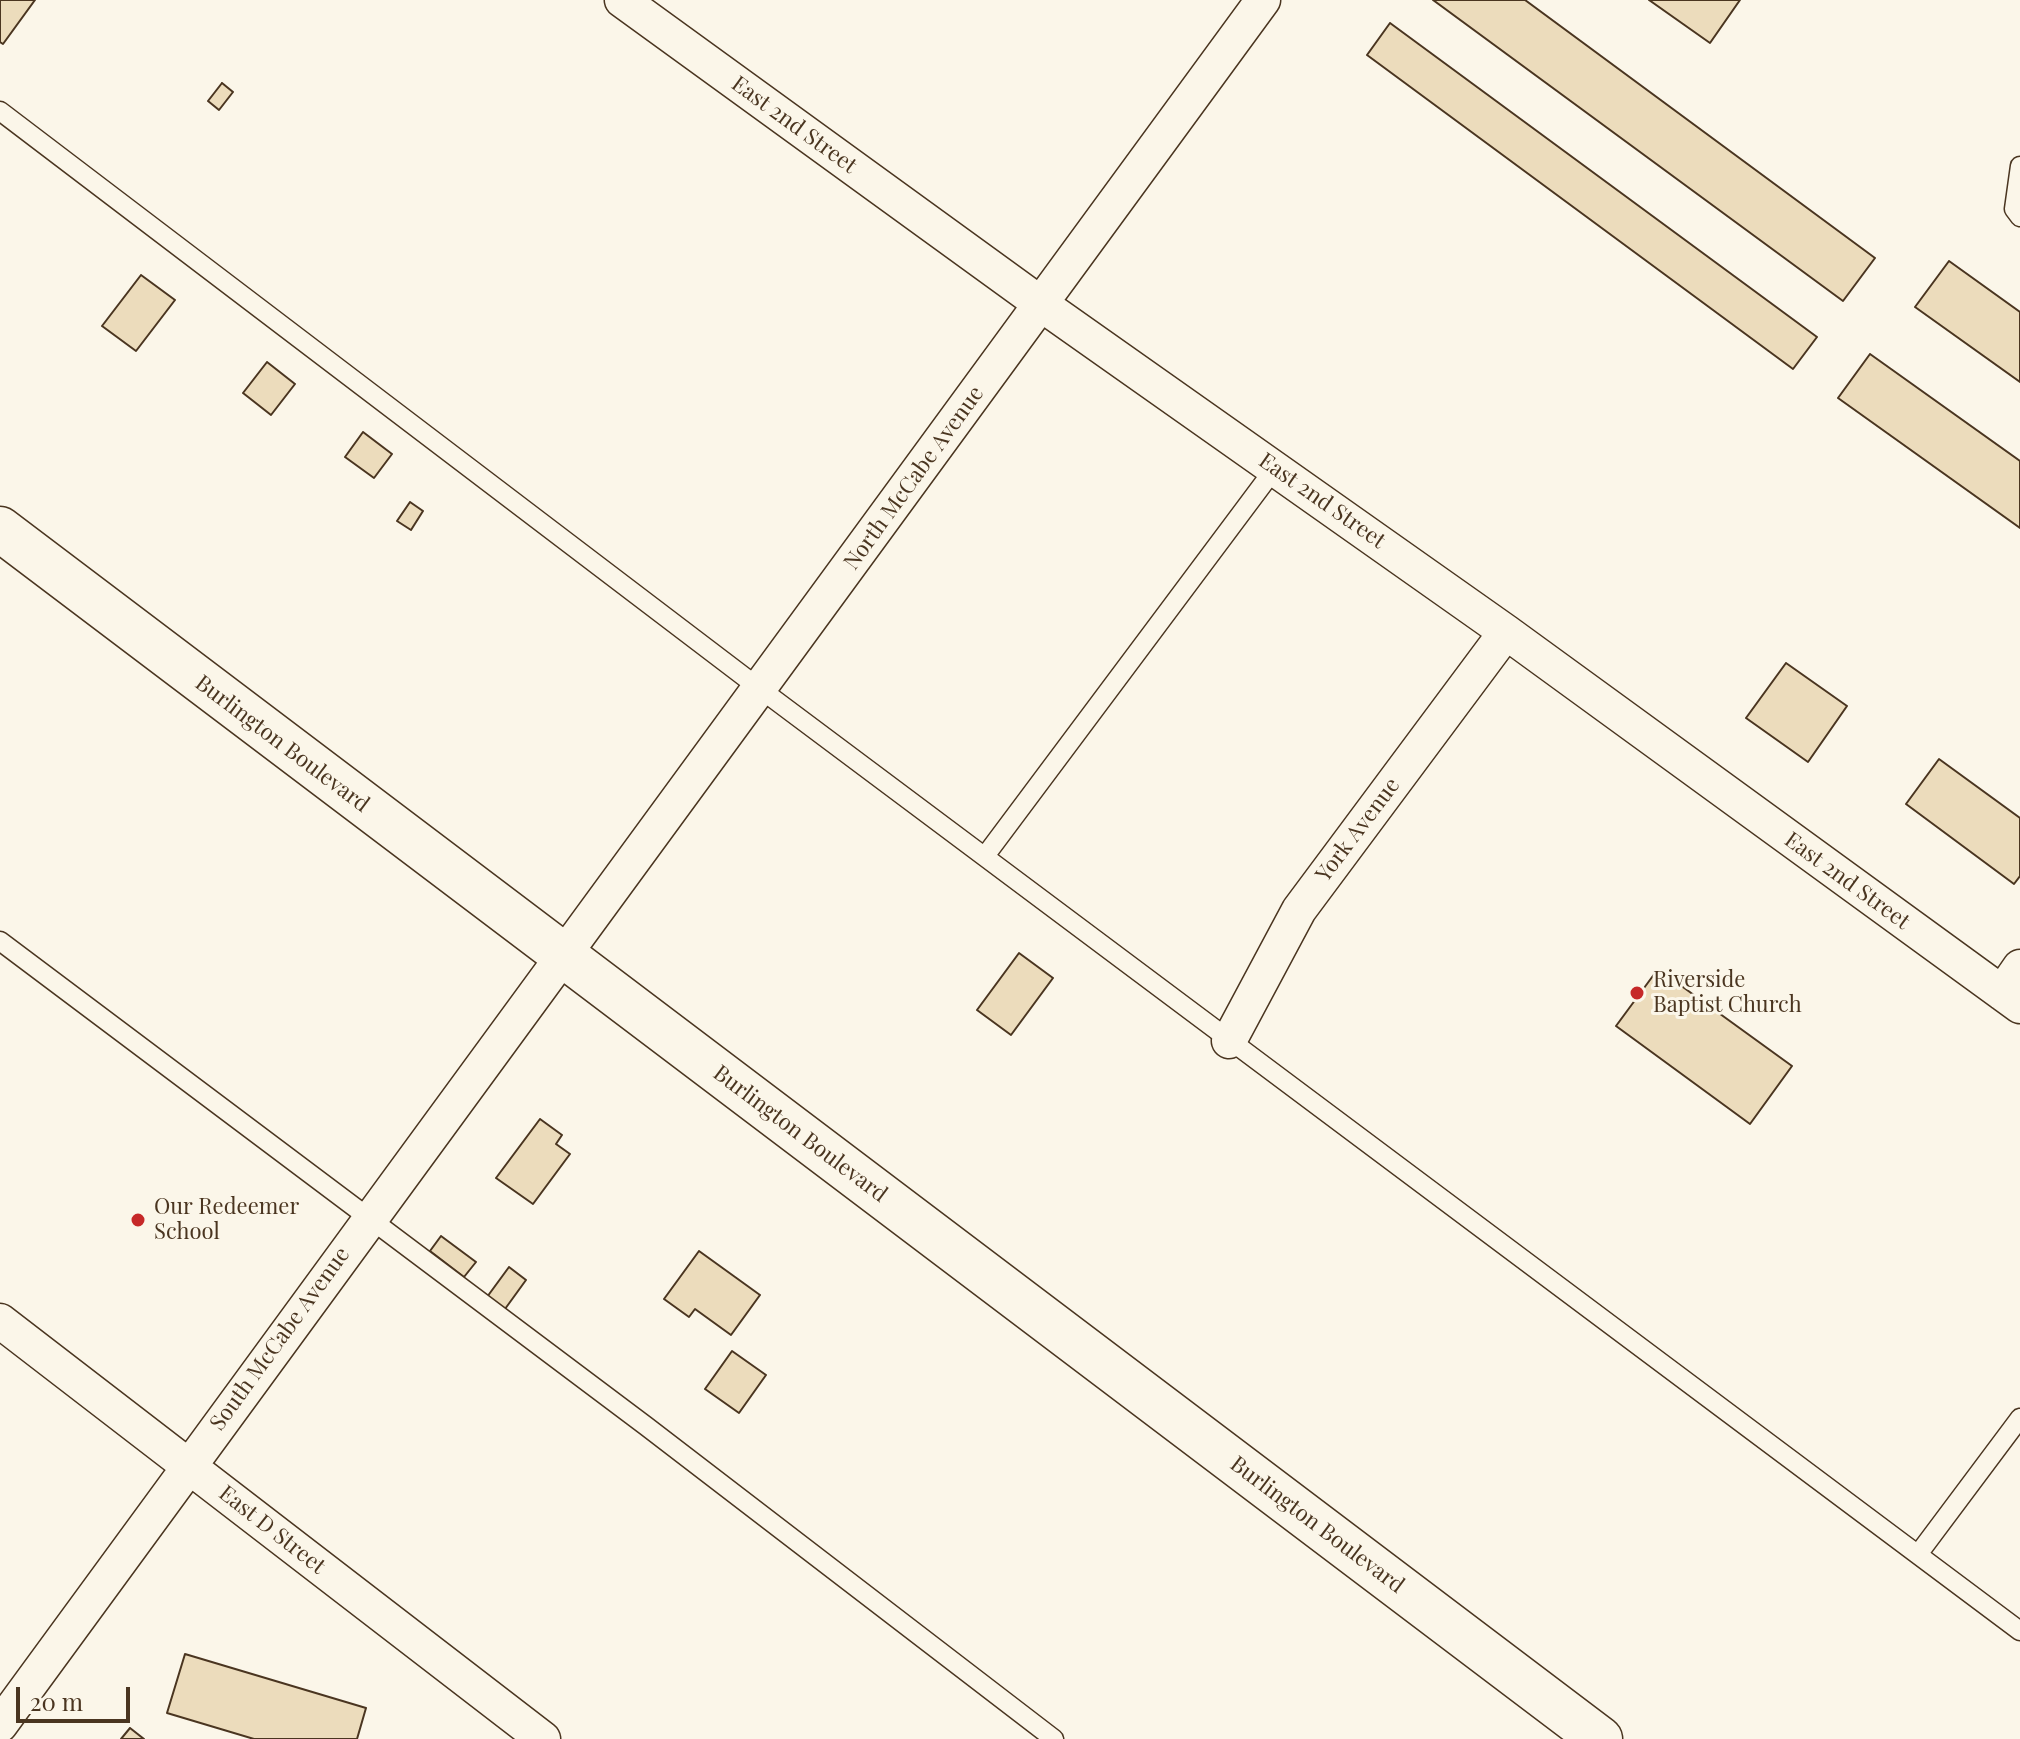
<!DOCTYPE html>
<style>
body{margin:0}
#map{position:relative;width:2020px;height:1739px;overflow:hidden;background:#fbf6e9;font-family:"Playfair Display",serif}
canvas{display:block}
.scale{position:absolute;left:16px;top:1687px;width:114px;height:36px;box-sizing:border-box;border:4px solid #4a3520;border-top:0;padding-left:10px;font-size:24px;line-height:28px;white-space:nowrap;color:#4a3520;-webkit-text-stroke:6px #fbf6e9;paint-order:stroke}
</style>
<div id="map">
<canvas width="2020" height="1739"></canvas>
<div class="scale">20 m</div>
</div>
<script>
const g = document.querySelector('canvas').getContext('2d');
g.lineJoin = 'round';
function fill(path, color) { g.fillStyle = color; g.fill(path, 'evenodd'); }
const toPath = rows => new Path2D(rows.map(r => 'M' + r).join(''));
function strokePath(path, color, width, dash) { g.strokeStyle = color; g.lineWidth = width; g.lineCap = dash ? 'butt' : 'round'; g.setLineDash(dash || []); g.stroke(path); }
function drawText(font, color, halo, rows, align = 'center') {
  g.font = font + ' "Playfair Display",serif'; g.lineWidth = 6; g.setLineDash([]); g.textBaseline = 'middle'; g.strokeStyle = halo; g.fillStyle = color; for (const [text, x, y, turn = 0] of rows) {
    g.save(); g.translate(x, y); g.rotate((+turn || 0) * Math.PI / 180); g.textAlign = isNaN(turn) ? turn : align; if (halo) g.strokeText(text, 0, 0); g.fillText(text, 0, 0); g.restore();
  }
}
const building = toPath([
 [0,0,35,0,3,44,0,42,0,0],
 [1433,0,1525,0,1875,258,1843,301,1433,0],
 [1649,0,1740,0,1710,43,1649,0],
 [1390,23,1817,337,1793,369,1367,55,1390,23],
 [222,83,233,92,219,110,208,101,222,83],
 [1949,261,2020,312,2020,382,1915,307,1949,261],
 [141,275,175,300,136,351,102,326,141,275],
 [1870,354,2020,461,2020,528,1838,398,1870,354],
 [267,362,295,384,271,415,243,393,267,362],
 [363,432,392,454,374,478,345,457,363,432],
 [410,502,423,511,411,530,397,521,410,502],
 [1786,663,1847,706,1808,762,1746,718,1786,663],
 [1939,759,2020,818,2020,876,2014,884,1906,804,1939,759],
 [1019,953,1053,978,1011,1035,977,1010,1019,953],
 [1658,969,1792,1066,1750,1124,1616,1026,1658,969],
 [540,1119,562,1135,556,1144,570,1154,533,1204,496,1178,540,1119],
 [441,1236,476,1262,464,1277,430,1251,441,1236],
 [699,1251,760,1295,731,1335,695,1309,689,1317,664,1299,699,1251],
 [509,1267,526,1280,505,1309,487,1297,509,1267],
 [732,1351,766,1375,739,1413,705,1389,732,1351],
 [185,1654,366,1708,357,1739,254,1739,167,1713,185,1654],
 [130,1728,144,1739,121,1739,130,1728]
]);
fill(building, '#ecdcbc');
strokePath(building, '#4a3520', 2);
const lane = toPath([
 [0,111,759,688,2020,1631],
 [2020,166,2014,209,2020,217],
 [985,856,1275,468],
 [0,941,646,1426,1054,1739],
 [1919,1553,2020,1418]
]);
const street = toPath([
 [622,0,1041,304,1506,632,2020,1006],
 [2002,993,2020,967],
 [1229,1041,1299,910,1506,632],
 [0,1321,543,1739],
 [0,1725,1263,0]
]);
const secondary = toPath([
 [0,529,1600,1739]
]);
strokePath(lane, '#4a3520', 21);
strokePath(street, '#4a3520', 37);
strokePath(secondary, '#4a3520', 47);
strokePath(lane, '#fbf6e9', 18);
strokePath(street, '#fbf6e9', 34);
strokePath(secondary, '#fbf6e9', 44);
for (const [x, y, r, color] of [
 [1637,993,8,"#c62828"],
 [138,1220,8,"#c62828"]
]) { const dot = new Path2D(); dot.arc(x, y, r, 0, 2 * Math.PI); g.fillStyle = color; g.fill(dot); strokePath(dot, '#fbf6e9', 3); }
drawText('22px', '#4a3520', '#fbf6e9', [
 ["East 2nd Street",794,125,36],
 ["North McCabe Avenue",914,478,-54],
 ["East 2nd Street",1322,501,35],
 ["Burlington Boulevard",282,744,37],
 ["York Avenue",1358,830,-53],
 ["East 2nd Street",1847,881,36],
 ["Burlington Boulevard",800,1134,37],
 ["South McCabe Avenue",280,1339,-54],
 ["Burlington Boulevard",1317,1525,37],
 ["East D Street",272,1530,38]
]);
drawText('22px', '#4a3520', '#fbf6e9', [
 ["Riverside",1653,980],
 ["Baptist Church",1653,1005],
 ["Our Redeemer",154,1207],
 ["School",154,1232]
], 'left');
</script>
